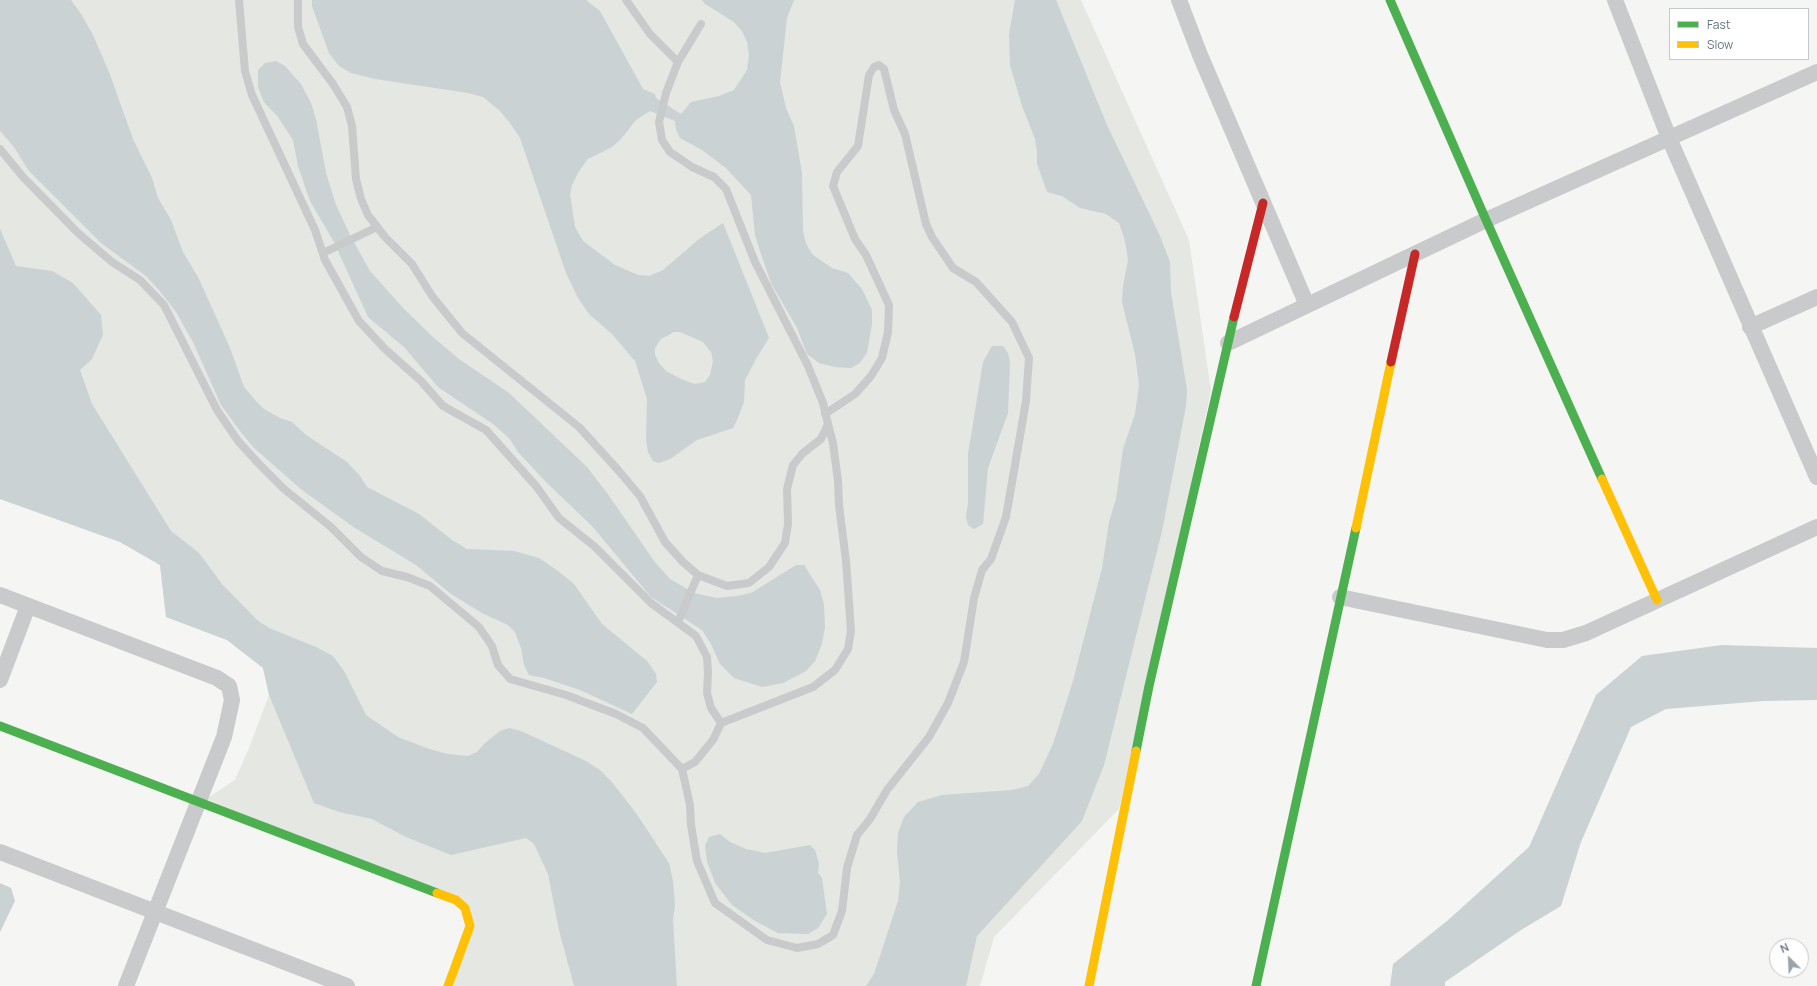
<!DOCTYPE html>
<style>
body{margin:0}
#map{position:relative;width:1817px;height:986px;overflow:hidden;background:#f5f5f3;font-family:Manrope,sans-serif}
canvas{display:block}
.legend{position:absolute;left:1669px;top:8px;width:140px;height:52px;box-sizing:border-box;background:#fff;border:1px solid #c2c9cd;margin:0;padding:5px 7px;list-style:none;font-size:12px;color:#677782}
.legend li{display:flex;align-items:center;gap:8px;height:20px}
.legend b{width:20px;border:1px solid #c2c9cd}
.north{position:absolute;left:1769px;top:938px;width:40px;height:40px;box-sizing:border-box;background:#fff;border:1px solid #c2c9cd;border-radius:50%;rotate:336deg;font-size:11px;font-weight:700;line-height:16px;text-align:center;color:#677782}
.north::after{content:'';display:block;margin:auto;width:14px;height:18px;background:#99a3aa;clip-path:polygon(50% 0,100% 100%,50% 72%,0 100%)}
</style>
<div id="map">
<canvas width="1817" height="986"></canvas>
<ul class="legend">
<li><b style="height:5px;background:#4caf50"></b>Fast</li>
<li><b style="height:5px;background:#ffc107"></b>Slow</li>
</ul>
<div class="north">N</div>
</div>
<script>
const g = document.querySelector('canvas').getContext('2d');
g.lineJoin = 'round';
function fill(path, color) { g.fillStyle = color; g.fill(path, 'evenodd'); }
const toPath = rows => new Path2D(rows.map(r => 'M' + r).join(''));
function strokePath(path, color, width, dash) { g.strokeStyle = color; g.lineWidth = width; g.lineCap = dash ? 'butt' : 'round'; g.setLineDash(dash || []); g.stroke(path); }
fill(toPath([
 [0,0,1081,0,1189,240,1211,391,1119,809,994,937,980,986,454,986,472,911,206,799,235,780,249,748,269,695,263,668,227,640,166,617,160,565,120,542,0,499]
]), '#e4e7e2');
fill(toPath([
 [0,0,71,0,81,14,93,35,109,72,133,139,152,178,158,198,171,220,183,252,198,277,213,310,230,348,244,387,255,400,264,409,280,418,292,422,306,435,347,462,360,476,367,487,419,514,452,540,467,549,514,551,539,558,558,571,574,584,602,624,647,661,656,674,657,682,632,714,580,690,544,678,529,675,524,665,521,648,515,632,508,625,482,613,451,594,416,565,355,528,302,490,253,447,240,431,221,405,193,342,176,312,159,290,146,276,101,243,29,171,14,147,0,131],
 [312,0,586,0,600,11,643,89,655,94,656,98,681,114,691,102,719,96,734,90,747,70,749,55,747,42,742,31,734,22,705,4,702,0,794,0,787,18,780,82,786,108,794,126,802,173,803,231,806,244,813,255,832,268,848,273,862,289,872,310,872,324,867,353,860,363,851,368,835,367,819,363,807,354,797,328,771,283,761,254,755,235,751,195,726,168,702,150,680,138,676,130,675,121,650,111,636,120,621,139,612,147,588,159,579,171,572,185,570,194,575,227,583,241,615,265,638,275,649,276,663,270,699,239,723,223,769,338,756,359,745,380,744,402,738,418,733,428,697,440,670,459,659,463,653,461,648,452,646,440,647,399,635,361,612,334,589,314,578,298,566,273,520,138,510,123,499,110,483,97,468,93,375,79,351,73,339,66,329,53,312,6],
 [674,332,680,332,703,342,711,352,713,361,710,375,705,382,695,384,681,379,666,371,659,363,655,355,655,348,661,339],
 [1015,0,1056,0,1107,125,1160,236,1170,262,1171,292,1187,390,1186,406,1162,531,1104,765,1082,821,977,936,966,986,866,986,874,974,898,901,900,882,897,852,898,833,904,817,918,802,942,795,1012,790,1028,786,1039,774,1053,744,1073,681,1102,568,1109,522,1116,499,1123,449,1135,414,1139,385,1135,354,1122,302,1123,286,1128,260,1125,241,1119,223,1106,214,1080,208,1062,196,1047,192,1037,164,1037,151,1035,139,1022,106,1010,65,1009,34],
 [276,61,285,66,301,84,311,103,316,119,326,173,336,205,350,235,370,271,404,309,434,338,459,359,509,393,587,467,607,493,654,561,670,579,694,593,717,598,737,596,751,593,796,565,804,565,820,590,824,605,825,627,822,644,815,661,806,671,783,683,762,687,734,678,720,664,711,644,702,630,651,597,592,526,547,483,518,452,509,438,493,424,438,387,404,347,368,317,334,242,310,201,298,166,293,140,278,117,264,102,258,87,258,70,265,63],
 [0,229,16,266,52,271,73,283,101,315,103,335,92,359,80,370,92,404,171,531,199,553,222,584,257,620,269,628,316,647,333,656,344,671,366,715,398,737,429,749,448,754,468,756,477,752,485,743,500,731,509,728,521,731,586,761,600,770,611,781,636,813,669,863,673,881,675,905,673,920,677,986,574,986,559,930,548,874,534,844,526,838,451,855,406,837,372,819,339,812,314,803,269,695,263,668,227,640,166,617,160,565,120,542,0,499],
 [992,346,1003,346,1008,353,1010,363,1008,413,988,468,983,524,974,529,968,525,966,517,968,503,968,454,983,362],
 [1722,645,1817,648,1817,700,1763,701,1666,709,1631,727,1581,842,1561,906,1521,930,1445,982,1445,986,1390,986,1393,964,1447,921,1529,847,1596,695,1642,656],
 [720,834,730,842,746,849,765,853,810,845,815,850,819,863,818,873,822,878,827,914,818,928,808,934,778,933,755,921,732,905,715,883,707,861,705,846,709,837],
 [0,883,11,888,15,901,0,932]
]), '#cad2d4');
strokePath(toPath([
 [239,0,245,71,252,95,315,230,325,260,359,321,385,349,421,381,443,406,486,430,536,486,559,518,594,546,651,603,696,636,707,657,708,673,707,693,711,708,721,723,813,687,835,670,848,649,851,631,846,561,839,505,838,481,833,443,828,424],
 [298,0,298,27,303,44,333,84,347,107,352,126,356,179,361,199,368,215,385,237,412,264,432,296,462,333,579,427,618,470,640,496,665,542,683,562,698,575,727,586,749,583,769,567,785,543,788,524,787,489,793,465,803,453,821,439,828,424,823,403,808,366,755,262,726,189,714,177,692,167,670,152,662,140,659,122,666,93,678,62,701,24],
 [626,0,650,34,678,62],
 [0,149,23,177,78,233,112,262,140,280,164,305,217,410,238,441,260,465,284,489,331,527,361,557,382,571,407,577,430,586,479,627,492,646,498,665,510,679,566,695,616,714,643,728,682,769,695,762,713,740,721,723],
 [323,253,377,227],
 [678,622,698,575],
 [682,769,690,805,691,825,697,861,715,903,767,940,797,948,818,944,833,935,842,911,847,868,857,835,870,819,887,790,929,737,948,703,964,662,974,598,982,570,991,559,1006,517,1026,401,1029,358,1012,322,976,282,953,268,932,237,926,224,905,134,894,110,884,69,879,65,874,67,869,75,858,146,837,172,833,186,855,239,866,255,889,305,888,332,882,358,871,376,855,394,825,414]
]), '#c9cacb', 8);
strokePath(toPath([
 [1179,0,1200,55,1307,305],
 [1615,0,1669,138,1817,477],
 [1750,327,1817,297],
 [1228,343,1486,220,1817,72],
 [0,595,217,678,229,686,232,700,224,737,126,986],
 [1340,597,1547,640,1563,640,1586,633,1817,527],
 [0,680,28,606],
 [0,852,347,986]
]), '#c9cacb', 16);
strokePath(toPath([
 [1390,0,1486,220,1602,479],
 [0,726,437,893],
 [1136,751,1149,686,1234,317],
 [1256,986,1356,528]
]), '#4caf50', 9);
strokePath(toPath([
 [1602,479,1657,600],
 [1356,528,1391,362],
 [437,893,456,900,465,908,470,926,448,986],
 [1089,986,1136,751]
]), '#ffc107', 9);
strokePath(toPath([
 [1234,317,1263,203],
 [1391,362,1415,254]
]), '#c62828', 9);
</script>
